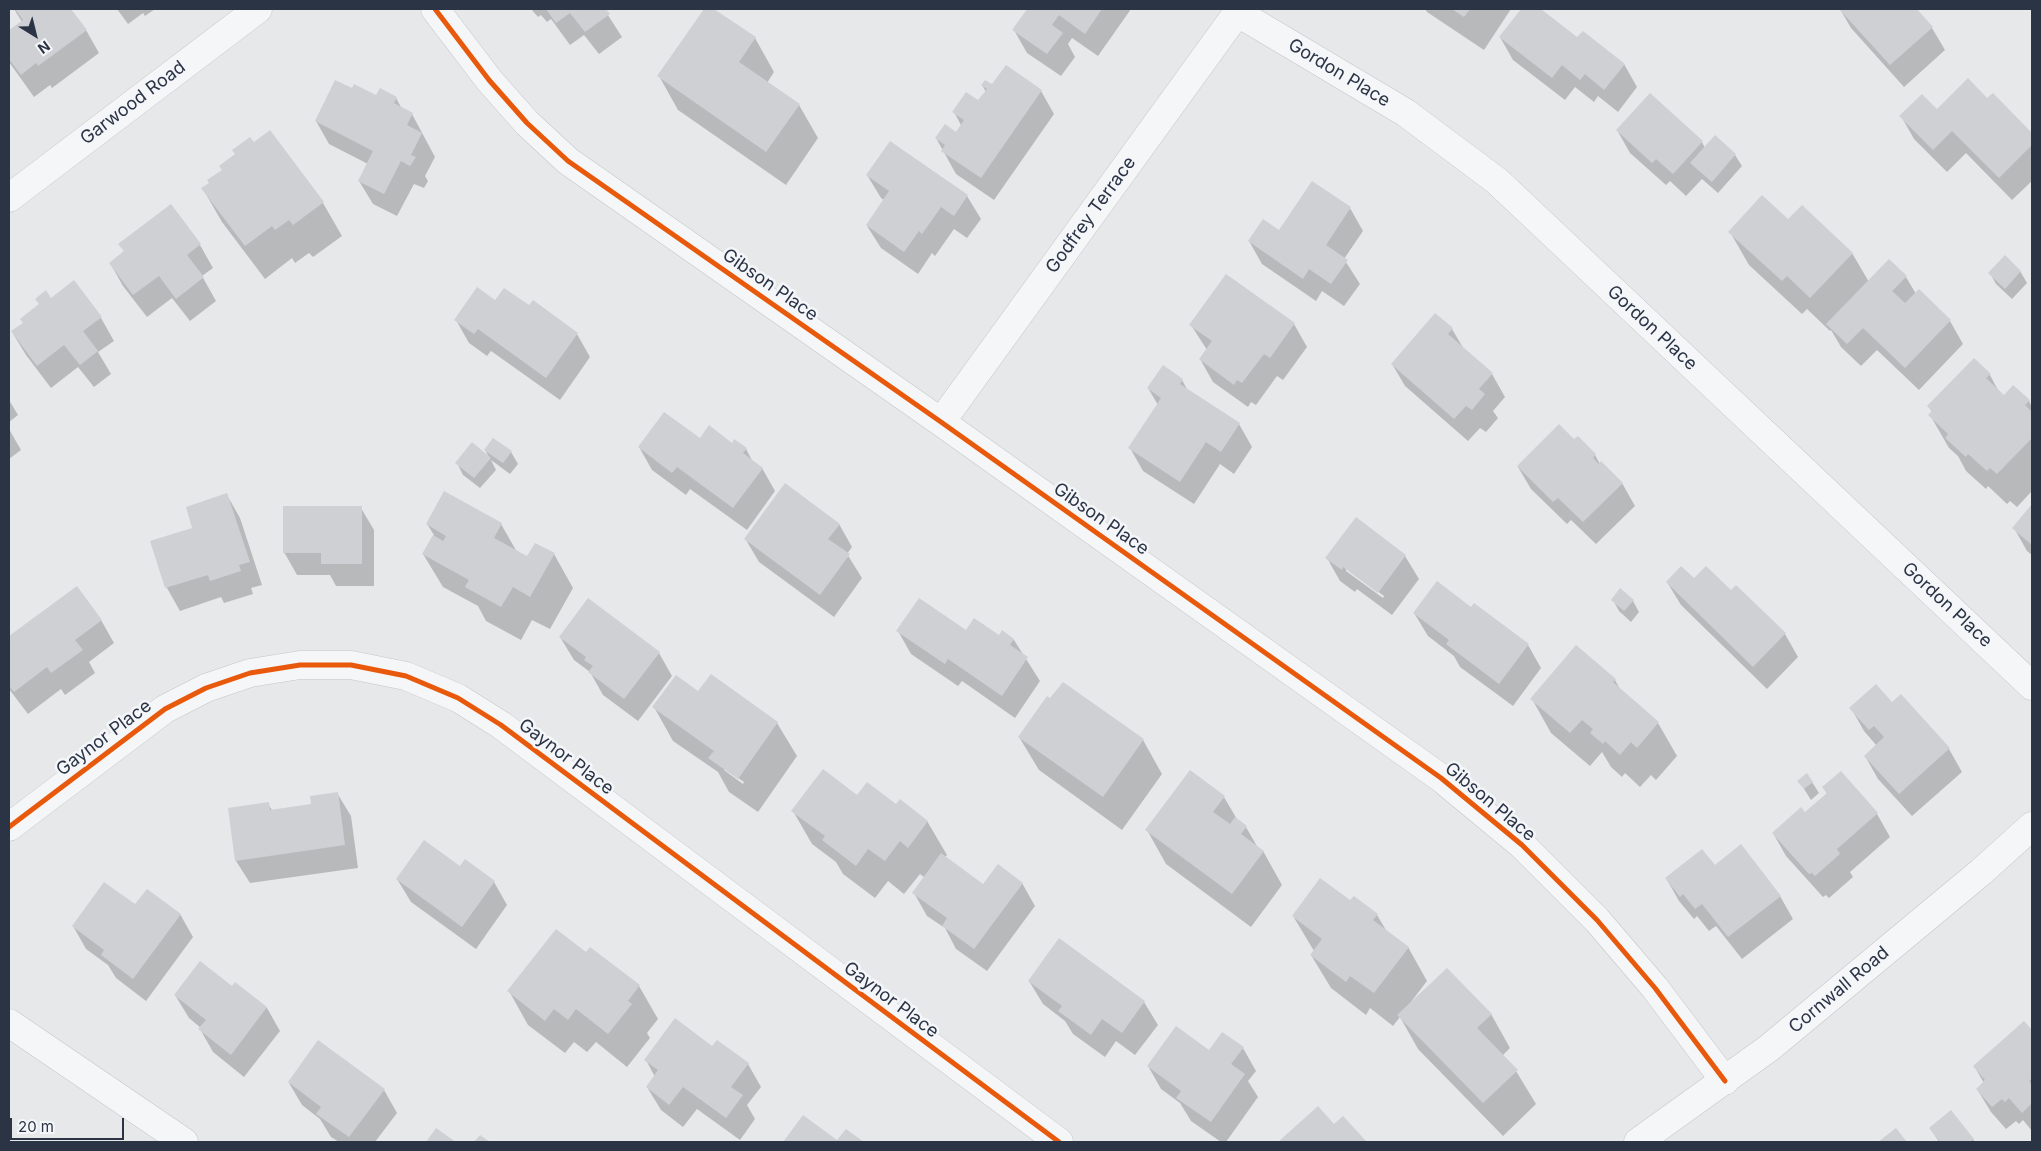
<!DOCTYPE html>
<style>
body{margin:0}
#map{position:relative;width:2041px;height:1151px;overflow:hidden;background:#e6e8ea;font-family:Inter,sans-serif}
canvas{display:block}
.frame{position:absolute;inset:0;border:10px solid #2b3445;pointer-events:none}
.north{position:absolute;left:10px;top:10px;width:50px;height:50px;-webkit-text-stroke:4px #f4f6f9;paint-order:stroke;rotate:144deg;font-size:14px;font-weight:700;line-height:20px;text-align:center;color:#2b3445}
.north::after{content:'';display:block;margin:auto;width:18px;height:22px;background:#2b3445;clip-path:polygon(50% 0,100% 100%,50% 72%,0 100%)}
.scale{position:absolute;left:10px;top:1118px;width:114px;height:22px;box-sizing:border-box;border:2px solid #2b3445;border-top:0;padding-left:6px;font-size:15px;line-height:18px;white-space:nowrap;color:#2b3445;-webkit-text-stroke:4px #f4f6f9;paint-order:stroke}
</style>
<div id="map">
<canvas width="2041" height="1151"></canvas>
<div class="frame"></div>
<div class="north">N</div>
<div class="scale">20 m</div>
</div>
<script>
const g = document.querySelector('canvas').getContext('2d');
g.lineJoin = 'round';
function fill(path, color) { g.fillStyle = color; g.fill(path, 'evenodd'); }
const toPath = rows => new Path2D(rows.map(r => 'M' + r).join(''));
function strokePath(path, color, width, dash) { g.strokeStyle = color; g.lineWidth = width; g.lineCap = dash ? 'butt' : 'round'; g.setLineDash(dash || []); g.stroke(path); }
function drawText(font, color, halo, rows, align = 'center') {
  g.font = font + ' Inter,sans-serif'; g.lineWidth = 5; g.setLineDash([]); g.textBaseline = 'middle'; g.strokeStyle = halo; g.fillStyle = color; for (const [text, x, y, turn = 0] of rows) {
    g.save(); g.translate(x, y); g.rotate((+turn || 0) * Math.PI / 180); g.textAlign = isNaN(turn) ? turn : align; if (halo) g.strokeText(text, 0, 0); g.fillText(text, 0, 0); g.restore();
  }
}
fill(toPath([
 [14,9,70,9,86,30,99,53,52,88,50,85,34,97,9,62,9,32,22,22],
 [117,9,155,9,145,16,143,13,128,24],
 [531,9,604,9,622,37,599,54,584,35,570,45,551,19,547,22,541,15,538,17],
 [706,9,712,9,755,38,774,72,767,83,799,105,818,138,786,185,678,110,659,76],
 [1029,9,1131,9,1098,56,1072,38,1068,44,1075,57,1061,76,1027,53,1014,30],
 [1425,9,1511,9,1484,50,1427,12],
 [1522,9,1539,9,1578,39,1624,64,1637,87,1618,112,1598,96,1594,102,1575,87,1565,100,1513,60,1500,37],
 [1840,9,1915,9,1932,28,1945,50,1904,87,1851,28],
 [982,85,1041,91,1054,114,994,200,956,174,936,138,956,133,961,125,954,112,979,102,986,92],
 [352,90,376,97,396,98,402,109,412,114,435,157,425,176,428,181,424,188,414,184,397,216,373,204,359,181,368,164,329,144,316,121],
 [1993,95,2032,135,2032,181,2012,200,1966,153,1947,172,1914,139,1901,116,1987,100],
 [1617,130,1702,142,1705,148,1715,137,1735,155,1742,166,1718,193,1702,179,1686,196,1670,181,1666,185,1630,153],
 [891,143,967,196,981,219,967,238,954,229,935,256,932,253,918,274,881,248,867,226,885,201,881,198,867,175],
 [203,189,323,203,342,236,313,257,309,253,295,263,292,258,265,279,222,222],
 [1350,208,1363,231,1344,259,1360,284,1344,306,1322,291,1316,301,1262,264,1249,241],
 [1788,221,1852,253,1869,282,1906,277,1916,294,1950,321,1963,344,1919,390,1877,350,1861,366,1841,347,1831,330,1830,331,1807,309,1802,314,1749,265,1730,232],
 [120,244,200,245,213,268,202,276,216,301,190,321,172,298,147,317,123,286,110,263,125,253],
 [2020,271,2027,283,2012,299,1996,284,1990,273],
 [74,282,101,318,114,341,98,352,111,374,94,387,78,367,51,388,26,355,12,332,24,323,40,305,51,299],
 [529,307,577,334,590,357,560,400,491,351,487,356,469,343,456,320],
 [1294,324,1307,347,1283,380,1277,376,1256,405,1251,402,1248,407,1213,382,1200,359,1207,350,1191,325],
 [1452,329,1465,351,1492,374,1505,397,1493,411,1498,418,1486,432,1480,428,1468,441,1405,386,1392,364],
 [1974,360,1990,375,1999,392,2004,397,2013,387,2029,401,2032,407,2032,491,2017,507,2010,501,2007,504,1988,486,1986,489,1966,471,1958,456,1949,448,1930,415,1932,412,1929,407],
 [1182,380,1188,391,1239,424,1252,447,1234,474,1220,464,1194,504,1143,471,1130,448,1158,405,1148,388],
 [9,400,18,415,9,422],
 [9,429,21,450,9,459],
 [1578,438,1595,455,1600,464,1622,483,1635,506,1596,544,1571,520,1567,524,1531,489,1518,467,1574,441],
 [493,439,511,452,518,464,510,474,491,460,496,470,480,488,463,475,457,463,490,459,485,450],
 [700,439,732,444,746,449,753,462,762,468,775,491,747,530,690,489,686,495,652,470,639,447],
 [227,495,240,518,262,585,251,588,253,594,224,603,221,597,180,611,167,588,152,542,194,528],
 [2032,506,2032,555,2027,551,2014,528],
 [361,508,374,530,374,586,336,586,330,575,297,575,284,552],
 [427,524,501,524,517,552,528,558,554,554,573,588,550,629,532,620,521,640,486,621,478,606,443,587,423,554,434,535],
 [839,524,852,547,847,554,862,578,834,617,759,562,746,540],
 [1405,556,1419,579,1392,615,1357,589,1355,592,1340,581,1327,558],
 [1346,568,1384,596,1383,598,1346,571],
 [1694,580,1731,592,1785,634,1798,657,1767,689,1681,605,1667,582],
 [77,587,101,620,114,643,89,662,95,673,65,695,61,689,28,714,9,689,9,637],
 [1613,600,1633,601,1639,612,1631,622,1619,611],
 [1474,604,1528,645,1541,668,1513,706,1460,667,1454,656,1428,636,1414,613,1471,609],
 [898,631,966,632,999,637,1002,632,1014,640,1040,681,1015,718,962,681,958,686,911,654],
 [560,637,659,653,672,676,638,721,603,695,590,672,574,660],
 [711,676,777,723,797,756,758,812,729,792,718,772,673,741,654,707,699,692],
 [724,768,744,782,743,784,724,770],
 [1615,680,1621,691,1658,723,1677,756,1656,780,1651,775,1640,787,1625,773,1622,777,1611,767,1602,752,1590,766,1551,733,1532,699],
 [1901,696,1949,749,1962,772,1912,816,1878,779,1865,756,1877,746,1864,731,1851,708,1892,704],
 [1019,737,1143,740,1162,774,1122,830,1039,770],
 [1799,781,1812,782,1819,793,1811,800],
 [1824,788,1877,814,1890,837,1850,872,1853,877,1829,898,1826,895,1823,897,1786,856,1773,833,1805,814,1827,794],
 [337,793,351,816,358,868,250,883,236,861,268,804,272,810,312,805],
 [858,797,896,806,927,821,947,855,945,857,984,886,1022,883,1035,906,987,971,956,949,945,928,927,916,914,893,925,878,920,874,904,894,888,881,875,898,843,874,836,862,812,844,793,811],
 [1224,797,1238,821,1246,827,1258,848,1263,851,1282,885,1251,927,1166,864,1147,830],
 [1715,867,1780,896,1793,919,1742,959,1716,926,1709,931,1697,916,1694,919,1679,901,1666,878],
 [460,868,494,882,507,905,476,949,411,902,397,879],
 [1351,902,1377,915,1387,932,1408,947,1427,981,1411,1002,1491,1014,1510,1048,1502,1056,1516,1071,1536,1104,1503,1136,1418,1049,1400,1017,1393,1026,1370,1008,1366,1015,1331,988,1311,955,1314,951,1293,916],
 [135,906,180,914,193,937,146,1001,116,978,108,965,86,949,73,926],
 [1060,940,1144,1002,1158,1025,1135,1055,1116,1041,1105,1057,1073,1034,1065,1021,1043,1004,1029,981],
 [586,954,639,986,658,1019,647,1033,650,1038,627,1067,596,1042,587,1052,574,1042,565,1053,528,1025,509,991],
 [236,984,267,1008,280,1031,244,1077,213,1052,200,1029,201,1028,189,1018,175,995,232,988],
 [2024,1023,2032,1032,2032,1131,2023,1120,2019,1124,2016,1121,2006,1129,1991,1112,1977,1089,1984,1083,1974,1066],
 [713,1048,748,1064,761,1087,747,1105,755,1119,740,1140,697,1109,683,1127,661,1110,647,1087,655,1077,646,1060],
 [1243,1048,1256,1071,1248,1081,1258,1097,1226,1142,1221,1142,1191,1121,1180,1103,1161,1089,1148,1066,1209,1051],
 [289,1083,384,1090,397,1113,375,1142,339,1142,331,1137,320,1119,302,1105],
 [1318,1108,1334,1126,1343,1117,1365,1142,1280,1142],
 [803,1117,837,1142,846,1130,862,1142,784,1142],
 [1930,1128,1973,1139,1975,1142,1939,1142]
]), '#0003');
fill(toPath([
 [15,9,71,9,87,30,38,66,36,63,21,75,9,59,9,30,23,20],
 [546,9,606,9,610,14,585,32,570,13,556,23],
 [704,9,714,9,756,37,739,62,800,104,766,152,657,76],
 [1027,9,1102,9,1085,34,1059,15,1052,25,1063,33,1047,54,1012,30],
 [1452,9,1470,9,1464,17],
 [1521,9,1541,9,1577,37,1583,31,1625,64,1604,90,1585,74,1580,80,1562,65,1552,78,1499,37],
 [1839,9,1917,9,1933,27,1890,65],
 [1006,65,1042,90,981,178,941,151,945,145,935,138,945,124,956,132,964,120,952,112,966,92,978,100,987,89,981,85,985,80,992,84],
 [1968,78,1987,98,1993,93,2032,133,2032,145,1999,178,1952,131,1933,150,1899,116,1922,94,1937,109],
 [335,80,352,88,354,84,376,95,380,88,397,97,394,103,413,113,407,125,422,133,411,155,416,157,410,166,401,161,384,194,358,181,373,151,315,121],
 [1650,93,1703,141,1673,174,1656,159,1652,163,1616,130],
 [270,130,324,202,293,225,289,220,275,230,272,226,245,246,201,188,209,183,207,180,222,170,219,166,235,154,232,150,250,137,254,142],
 [1715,135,1736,154,1712,182,1690,163],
 [890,141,968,195,954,216,941,207,922,234,919,231,904,252,866,225,889,191,866,175],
 [1312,181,1351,207,1326,245,1348,260,1331,284,1309,269,1303,279,1248,241,1263,219,1279,230],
 [1762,195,1788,219,1802,205,1853,253,1810,298,1787,276,1782,281,1728,232],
 [171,204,201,244,187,255,204,277,176,299,159,276,133,295,109,263,124,251,118,244],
 [2005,255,2021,271,2005,289,1988,273],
 [1889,259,1907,276,1892,291,1905,303,1919,289,1951,320,1905,368,1863,328,1847,344,1826,324],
 [1226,274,1295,323,1270,358,1264,354,1242,383,1237,380,1234,385,1199,359,1212,341,1189,325],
 [74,280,102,317,83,331,98,351,80,365,64,345,37,366,11,331,23,323,20,319,39,304,35,299,46,290,51,298],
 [477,287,495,300,504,288,529,305,533,300,578,333,546,378,478,329,474,334,454,320],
 [1435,313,1453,328,1448,334,1493,373,1479,389,1485,394,1472,410,1466,406,1454,419,1391,364],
 [1974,358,1991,374,1986,378,2004,395,2013,385,2030,400,2025,405,2032,412,2032,438,1997,474,1990,468,1987,471,1968,454,1966,457,1945,438,1948,434,1928,415,1932,411,1927,406],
 [1163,365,1183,379,1180,384,1240,423,1221,452,1206,442,1180,482,1128,448,1161,398,1147,388],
 [664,412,700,438,709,425,732,443,734,439,747,448,743,453,763,468,733,508,677,467,672,473,638,447],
 [1559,424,1574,439,1578,436,1596,454,1593,458,1599,464,1601,461,1623,483,1583,522,1558,498,1553,502,1517,466],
 [493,438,512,451,503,463,484,450],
 [472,442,491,458,474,478,455,463],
 [785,483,840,524,828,539,850,554,820,595,744,539],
 [444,491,502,523,494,538,527,556,535,543,555,553,530,597,513,587,501,607,465,587,469,580,422,554,433,535,443,541,446,536,426,524],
 [227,493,250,562,239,565,241,571,210,581,208,575,165,588,150,541,192,528,186,507],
 [2032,504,2032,545,2012,528],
 [283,506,362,506,362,564,321,564,321,553,283,553],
 [1356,517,1406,555,1378,593,1343,567,1342,570,1325,558],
 [1681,566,1694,578,1706,566,1731,590,1736,585,1786,633,1753,667,1666,582],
 [1437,581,1471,607,1474,603,1529,644,1499,684,1446,644,1449,640,1413,613],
 [77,586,102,620,75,640,83,650,51,673,47,667,14,692,9,686,9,636],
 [1620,588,1634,600,1624,611,1611,600],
 [588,598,660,652,624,699,588,672,593,666,584,660,586,657,559,637],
 [919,598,966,630,974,618,999,635,1002,630,1014,639,1010,645,1028,657,1002,696,948,659,945,664,896,631],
 [1576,645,1616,679,1613,682,1659,722,1637,748,1631,742,1620,755,1605,741,1603,744,1590,733,1593,729,1582,720,1570,733,1530,699],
 [711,674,778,722,738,779,708,758,714,751,652,707,676,675,698,691],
 [1063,682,1144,739,1103,797,1018,737,1047,696,1050,698],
 [1876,684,1892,702,1901,694,1950,748,1899,794,1864,756,1884,737,1874,726,1869,730,1849,708],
 [823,769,857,795,867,782,896,804,900,799,928,821,908,848,900,841,885,861,868,849,856,866,822,840,825,836,791,811],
 [1190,770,1225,796,1213,812,1230,824,1235,817,1247,826,1241,834,1264,851,1232,894,1145,830],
 [1841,771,1878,813,1837,849,1840,854,1815,876,1812,873,1809,874,1772,833,1801,807,1805,812,1827,793,1822,787],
 [1807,773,1813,782,1804,789,1797,781],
 [338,792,345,845,235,861,228,808,269,802,270,810,311,804,310,796],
 [424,840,460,866,465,859,495,881,462,927,396,879],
 [1741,844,1781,896,1728,937,1702,904,1695,909,1683,894,1680,897,1665,878,1702,849,1715,865],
 [941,853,983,884,998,864,1023,883,974,949,942,926,947,918,912,893],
 [1320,878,1350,900,1354,896,1378,914,1373,920,1409,947,1374,993,1350,976,1346,982,1310,955,1322,939,1292,916],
 [104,882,135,904,147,889,181,914,133,979,101,955,104,950,72,926],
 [556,929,586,952,590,947,640,985,628,1001,632,1004,608,1034,576,1009,568,1020,554,1009,545,1021,507,991],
 [1059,938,1145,1001,1122,1033,1102,1019,1091,1035,1058,1011,1062,1006,1028,981],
 [200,961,232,986,235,982,267,1007,231,1055,198,1029,206,1020,174,995],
 [1447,968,1492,1014,1477,1028,1518,1070,1483,1103,1397,1015],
 [675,1018,712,1046,717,1040,749,1063,731,1087,743,1095,726,1118,683,1087,669,1105,646,1087,658,1070,644,1060],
 [2024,1021,2032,1030,2032,1078,2029,1081,2032,1085,2032,1103,2022,1113,2009,1098,2005,1102,2002,1099,1992,1107,1976,1089,1985,1080,1973,1066],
 [1176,1026,1209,1050,1222,1032,1244,1047,1231,1064,1245,1074,1211,1122,1176,1098,1181,1091,1147,1066],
 [318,1040,385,1089,349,1137,316,1114,321,1107,288,1082],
 [1318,1106,1334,1124,1343,1116,1367,1142,1278,1142],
 [1951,1110,1974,1139,1970,1142,1940,1142,1929,1128],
 [803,1115,837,1140,846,1129,864,1142,783,1142],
 [436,1128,456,1142,426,1142],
 [1896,1128,1907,1142,1878,1142],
 [480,1135,490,1142,474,1142]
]), '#ced0d3');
const minor = toPath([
 [435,9,489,80,527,123,568,161,941,422,1441,778,1522,845,1597,920,1655,988,1725,1081],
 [1238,13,1406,113,1497,181,2032,686],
 [9,198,258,9],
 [941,422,1240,9],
 [9,827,165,709,206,688,250,673,300,665,351,665,406,676,458,698,501,725,1059,1142],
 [9,1023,184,1142],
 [1638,1142,1769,1048,1981,872,2032,826]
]);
strokePath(minor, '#c4c6c8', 29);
strokePath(minor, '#f5f6f7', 28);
strokePath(toPath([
 [435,9,489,80,527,123,568,161,941,422,1441,778,1522,845,1597,920,1655,988,1725,1081],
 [9,827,165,709,206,688,250,673,300,665,351,665,406,676,458,698,501,725,1059,1142]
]), '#e8590c', 5);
drawText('18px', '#2b3445', '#f4f6f9', [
 ["Gordon Place",1339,73,31],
 ["Garwood Road",133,103,-37],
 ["Godfrey Terrace",1091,215,-54],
 ["Gibson Place",770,285,35],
 ["Gordon Place",1652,328,43],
 ["Gibson Place",1101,519,35],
 ["Gordon Place",1947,605,43],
 ["Gaynor Place",104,738,-37],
 ["Gaynor Place",566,757,37],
 ["Gibson Place",1490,802,40],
 ["Cornwall Road",1839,990,-40],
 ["Gaynor Place",891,1000,37]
]);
</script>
